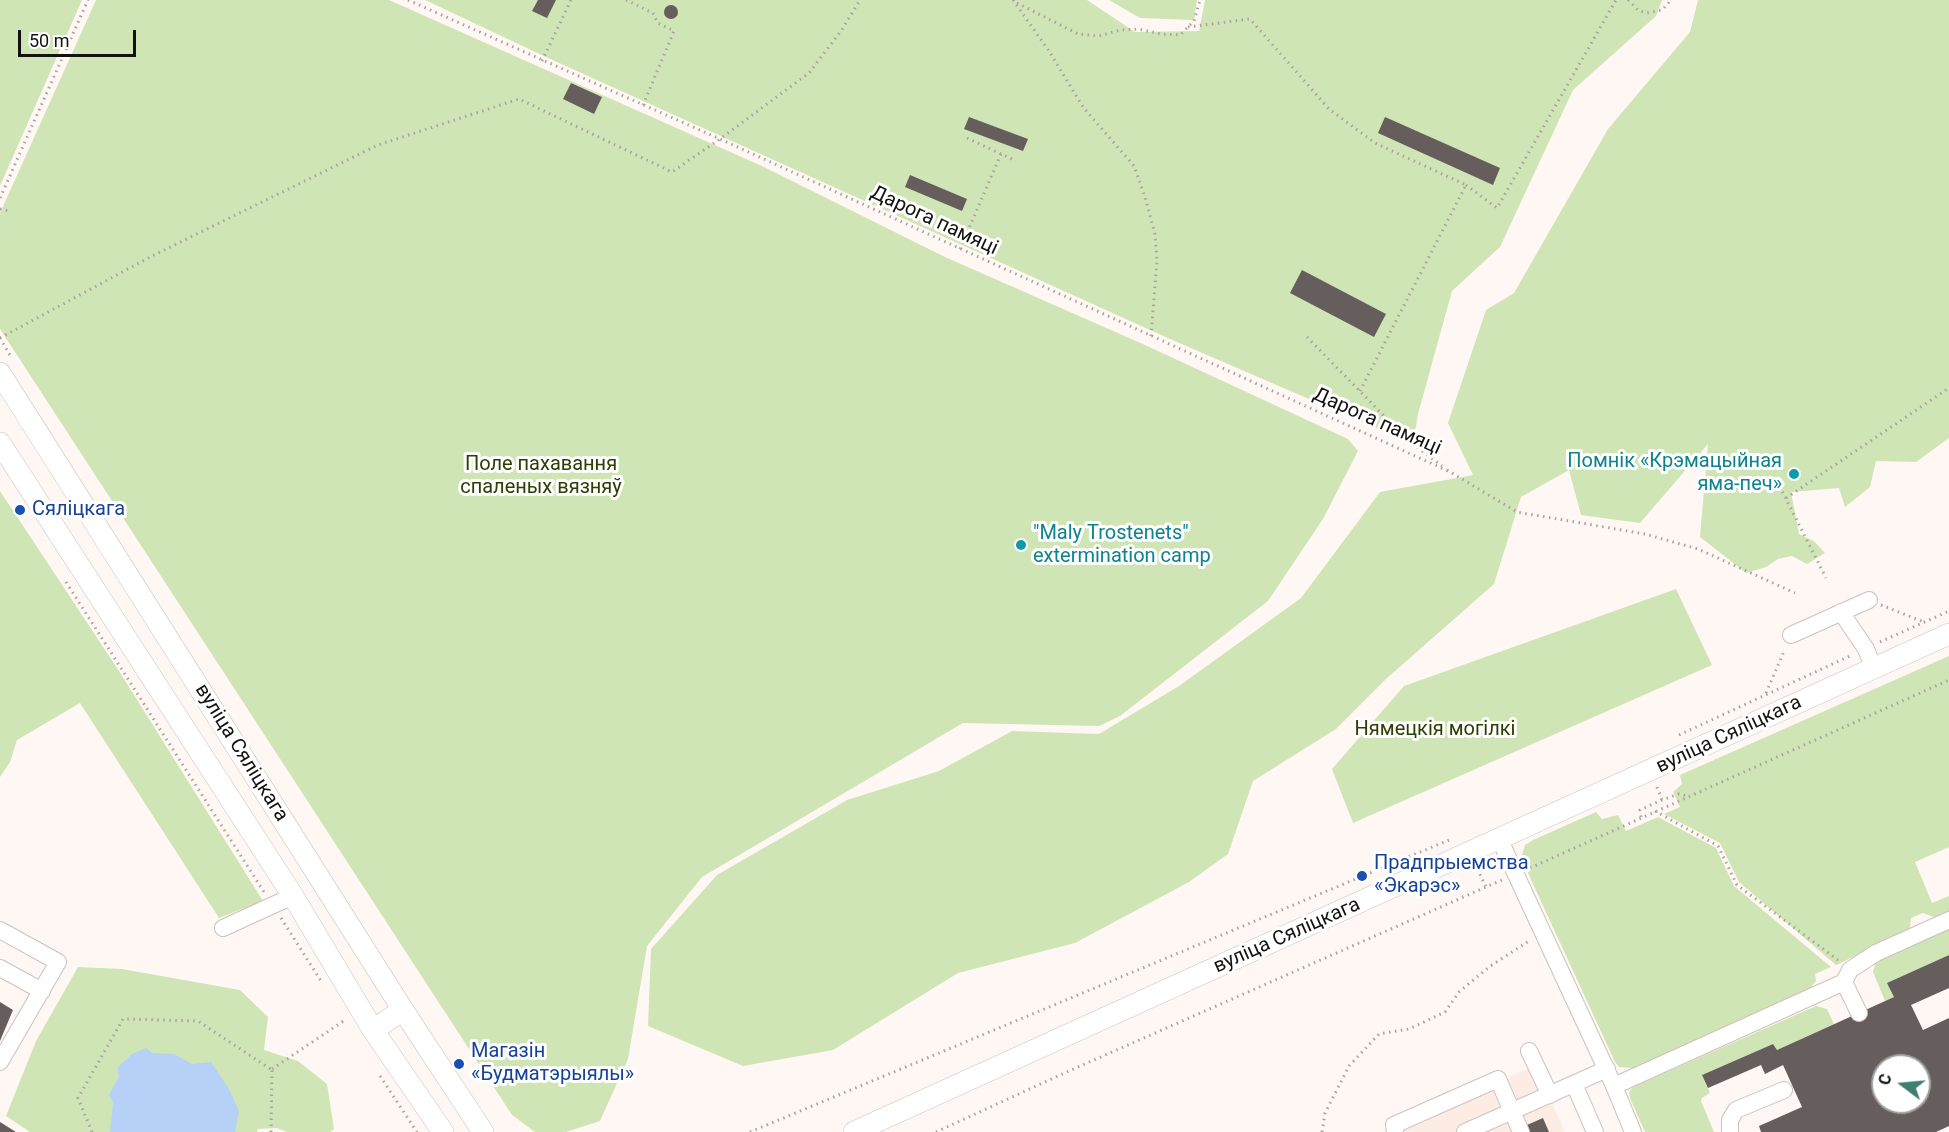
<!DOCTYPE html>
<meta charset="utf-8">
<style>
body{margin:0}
#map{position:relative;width:1949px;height:1132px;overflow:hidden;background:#fff7f4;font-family:Roboto,sans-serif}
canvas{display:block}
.north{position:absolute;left:1871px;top:1054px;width:60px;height:60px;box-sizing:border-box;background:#fff;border:2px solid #a1a09f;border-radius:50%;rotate:286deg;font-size:16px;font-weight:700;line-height:24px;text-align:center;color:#141210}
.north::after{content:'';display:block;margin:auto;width:21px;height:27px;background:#3d7f70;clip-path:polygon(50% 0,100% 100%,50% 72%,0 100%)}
.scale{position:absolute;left:18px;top:30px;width:118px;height:27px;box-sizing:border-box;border:3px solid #141210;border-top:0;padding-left:8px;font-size:18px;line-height:21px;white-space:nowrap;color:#141210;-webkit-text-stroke:4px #fff;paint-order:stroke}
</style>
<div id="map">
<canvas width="1949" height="1132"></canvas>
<div class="north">С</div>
<div class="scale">50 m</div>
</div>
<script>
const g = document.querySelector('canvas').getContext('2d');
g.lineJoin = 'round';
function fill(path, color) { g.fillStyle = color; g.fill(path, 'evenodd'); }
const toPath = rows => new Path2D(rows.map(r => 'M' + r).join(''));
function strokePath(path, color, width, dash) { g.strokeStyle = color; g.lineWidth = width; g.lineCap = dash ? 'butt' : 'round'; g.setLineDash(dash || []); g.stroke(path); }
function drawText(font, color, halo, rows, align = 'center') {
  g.font = font + ' Roboto,sans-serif'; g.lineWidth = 6; g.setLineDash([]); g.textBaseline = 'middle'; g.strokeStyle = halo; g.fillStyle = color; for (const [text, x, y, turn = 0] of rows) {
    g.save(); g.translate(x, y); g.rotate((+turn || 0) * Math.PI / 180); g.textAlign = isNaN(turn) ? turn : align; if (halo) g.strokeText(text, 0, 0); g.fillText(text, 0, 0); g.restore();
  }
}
fill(toPath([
 [1535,1065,1565,1132,1395,1132]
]), '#fdece4');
fill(toPath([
 [0,0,82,0,0,186],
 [96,0,389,0,764,167,945,257,1145,345,1348,439,1358,451,1323,519,1268,601,1120,716,1099,726,963,723,702,877,647,946,628,1059,600,1121,566,1132,535,1132,512,1115,0,329,0,213],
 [425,0,1087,0,1135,32,1199,31,1205,0,1662,0,1656,16,1573,90,1500,247,1452,291,1418,414,1413,444,1170,339,548,58],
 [1109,0,1197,0,1194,20,1140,18],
 [1698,0,1949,0,1949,438,1916,462,1876,461,1870,487,1845,507,1839,488,1791,492,1799,534,1814,541,1825,553,1807,564,1792,556,1778,559,1766,567,1746,573,1700,537,1708,444,1640,523,1581,515,1569,470,1521,497,1494,584,1386,679,1336,729,1253,781,1228,854,1189,882,1075,943,958,973,833,1050,743,1066,648,1026,651,949,717,875,847,800,939,771,1012,731,1099,734,1179,686,1301,598,1380,492,1473,475,1448,423,1486,310,1514,293,1608,129,1690,32],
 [0,491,119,671,263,901,219,918,80,703,17,740,10,762,0,777],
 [1676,589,1712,665,1353,823,1332,769,1404,686],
 [1949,656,1949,847,1915,862,1932,903,1949,896,1949,913,1936,918,1923,913,1911,918,1910,928,1907,932,1836,965,1739,882,1720,843,1664,814,1680,807,1673,792,1682,784,1680,775],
 [1596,812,1602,819,1618,815,1626,831,1658,817,1716,848,1734,886,1831,967,1815,974,1816,981,1809,990,1633,1068,1619,1067,1615,1062,1521,858,1525,845,1533,840],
 [1949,928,1949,955,1888,983,1894,997,1885,1001,1873,972,1876,961],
 [78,967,122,969,240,990,268,1017,264,1050,298,1061,327,1084,334,1129,330,1132,287,1132,277,1128,258,1129,257,1132,30,1132,6,1116,36,1041],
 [1816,1006,1827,1009,1834,1024,1777,1050,1773,1044,1702,1075,1710,1093,1702,1098,1701,1101,1714,1132,1645,1132,1630,1098,1629,1092,1633,1087]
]), '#d0e5b5');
fill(toPath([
 [146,1048,152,1053,174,1054,192,1064,211,1062,229,1089,239,1111,235,1132,110,1132,113,1103,109,1095,119,1077,117,1068,132,1054]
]), '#b6d1f8');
fill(toPath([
 [538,0,556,0,547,18,532,11],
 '664 12a7 7 0 1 1 14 0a7 7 0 1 1-14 0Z',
 [571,83,602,97,594,114,563,99],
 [969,117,1028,139,1023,151,964,129],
 [1385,117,1500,168,1493,185,1378,133],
 [910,175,967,199,962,211,905,187],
 [1302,270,1386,314,1374,337,1290,293],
 [1949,955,1949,988,1911,1005,1923,1030,1949,1018,1949,1126,1936,1132,1761,1132,1759,1126,1802,1107,1783,1065,1765,1074,1761,1065,1708,1088,1702,1075,1773,1044,1777,1050,1894,997,1887,983],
 [1883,1066,1919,1066,1919,1102,1883,1102],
 [0,1002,13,1010,0,1041],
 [1543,1118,1549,1132,1530,1132,1527,1125],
 [0,1122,16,1132,0,1132]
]), '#665e5c');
const minor = toPath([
 [1841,612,1866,649,1873,667],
 [1791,635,1869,600],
 [1499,838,1614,1086,1844,982,1850,970,1876,953,1949,920],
 [223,928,293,896],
 [0,930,58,962,0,1062],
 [0,968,42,991],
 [1844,982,1859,1013],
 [1529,1051,1550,1095],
 [1574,1084,1595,1132],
 [1614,1086,1633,1132],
 [1395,1132,1394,1125,1498,1079,1521,1132],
 [1465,1132,1607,1069],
 [1730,1132,1730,1120,1736,1110,1784,1090]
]);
const major = toPath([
 [0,373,403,1010,483,1132],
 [0,443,293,896,373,1030,443,1132],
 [373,1030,403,1010],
 [854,1132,1949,634]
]);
strokePath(minor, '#cbc2be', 18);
strokePath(major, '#cbc2be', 22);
strokePath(toPath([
 [408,0,720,139,1448,471],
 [626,0,653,13,658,23,674,31,643,105],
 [1013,0,1049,51,1083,107,1134,166,1145,197,1155,234,1157,261,1151,336],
 [1628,0,1638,10,1646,13,1662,10,1671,0],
 [1017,3,1078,34,1099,36,1121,30,1139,29,1161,34,1180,35,1194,21,1200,0],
 [1188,27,1250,19,1329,109,1375,143,1466,185,1360,391],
 [542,61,571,0],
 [967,138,1016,161],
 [1466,185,1497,208,1616,0],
 [0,198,88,0],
 [0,209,9,211],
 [960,249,1001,154],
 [1307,337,1387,419,1413,444,1442,466],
 [0,338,152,256,378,145,519,99,672,172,720,139,809,73,841,31,860,0],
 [0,338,11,357],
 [1447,470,1517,512,1645,534,1698,549,1795,593],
 [1777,481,1826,578],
 [1786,498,1949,388],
 [66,582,264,892],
 [1881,605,1924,622],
 [1880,642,1949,611],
 [1766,693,1785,649],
 [1679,735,1852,655],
 [1657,787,1662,800],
 [1655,811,1718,846,1737,885,1838,960],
 [1641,817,1640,810,1662,800,1679,794,1687,796],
 [1530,868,1949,680],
 [1477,869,1486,886],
 [281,918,321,981],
 [272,1069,345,1020],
 [380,1076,417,1132],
 [92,1132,78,1098,123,1019,198,1021,272,1070],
 [271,1132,272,1070],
 [750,1132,1449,840],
 [936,1132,1069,1071,1502,880],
 [1322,1132,1325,1113,1349,1066,1379,1034,1409,1029,1445,1012,1459,992,1489,967,1529,941]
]), '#a9a3a0', 3, [1.5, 4.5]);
strokePath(minor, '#fff', 16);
strokePath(major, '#fff', 21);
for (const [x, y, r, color] of [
 [1794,474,6,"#0f9aa8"],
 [20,510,6,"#1a4fb4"],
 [1021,545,6,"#0f9aa8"],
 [1362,876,6,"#1a4fb4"],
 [459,1064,6,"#1a4fb4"]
]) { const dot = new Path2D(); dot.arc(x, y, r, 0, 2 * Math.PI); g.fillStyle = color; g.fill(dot); strokePath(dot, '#fff', 2); }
drawText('20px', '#141210', '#fff', [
 ["Дарога памяці",934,221,25],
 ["Дарога памяці",1377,422,24],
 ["вуліца Сяліцкага",1729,735,-25],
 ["вуліца Сяліцкага",241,753,58],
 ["вуліца Сяліцкага",1287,936,-24]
]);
drawText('20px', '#0d838f', '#fff', [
 ["Помнік «Крэмацыйная",1782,462],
 ["яма-печ»",1782,485],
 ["\"Maly Trostenets\"",1033,534,"left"],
 ["extermination camp",1033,557,"left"]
], 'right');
drawText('20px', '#2b3f02', '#fff', [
 ["Поле пахавання",541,465],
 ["спаленых вязняў",541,488],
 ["Нямецкія могілкі",1435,730]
]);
drawText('20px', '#164399', '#fff', [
 ["Сяліцкага",32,510],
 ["Прадпрыемства",1374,864],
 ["«Экарэс»",1374,887],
 ["Магазін",471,1052],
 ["«Будматэрыялы»",471,1075]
], 'left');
</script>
